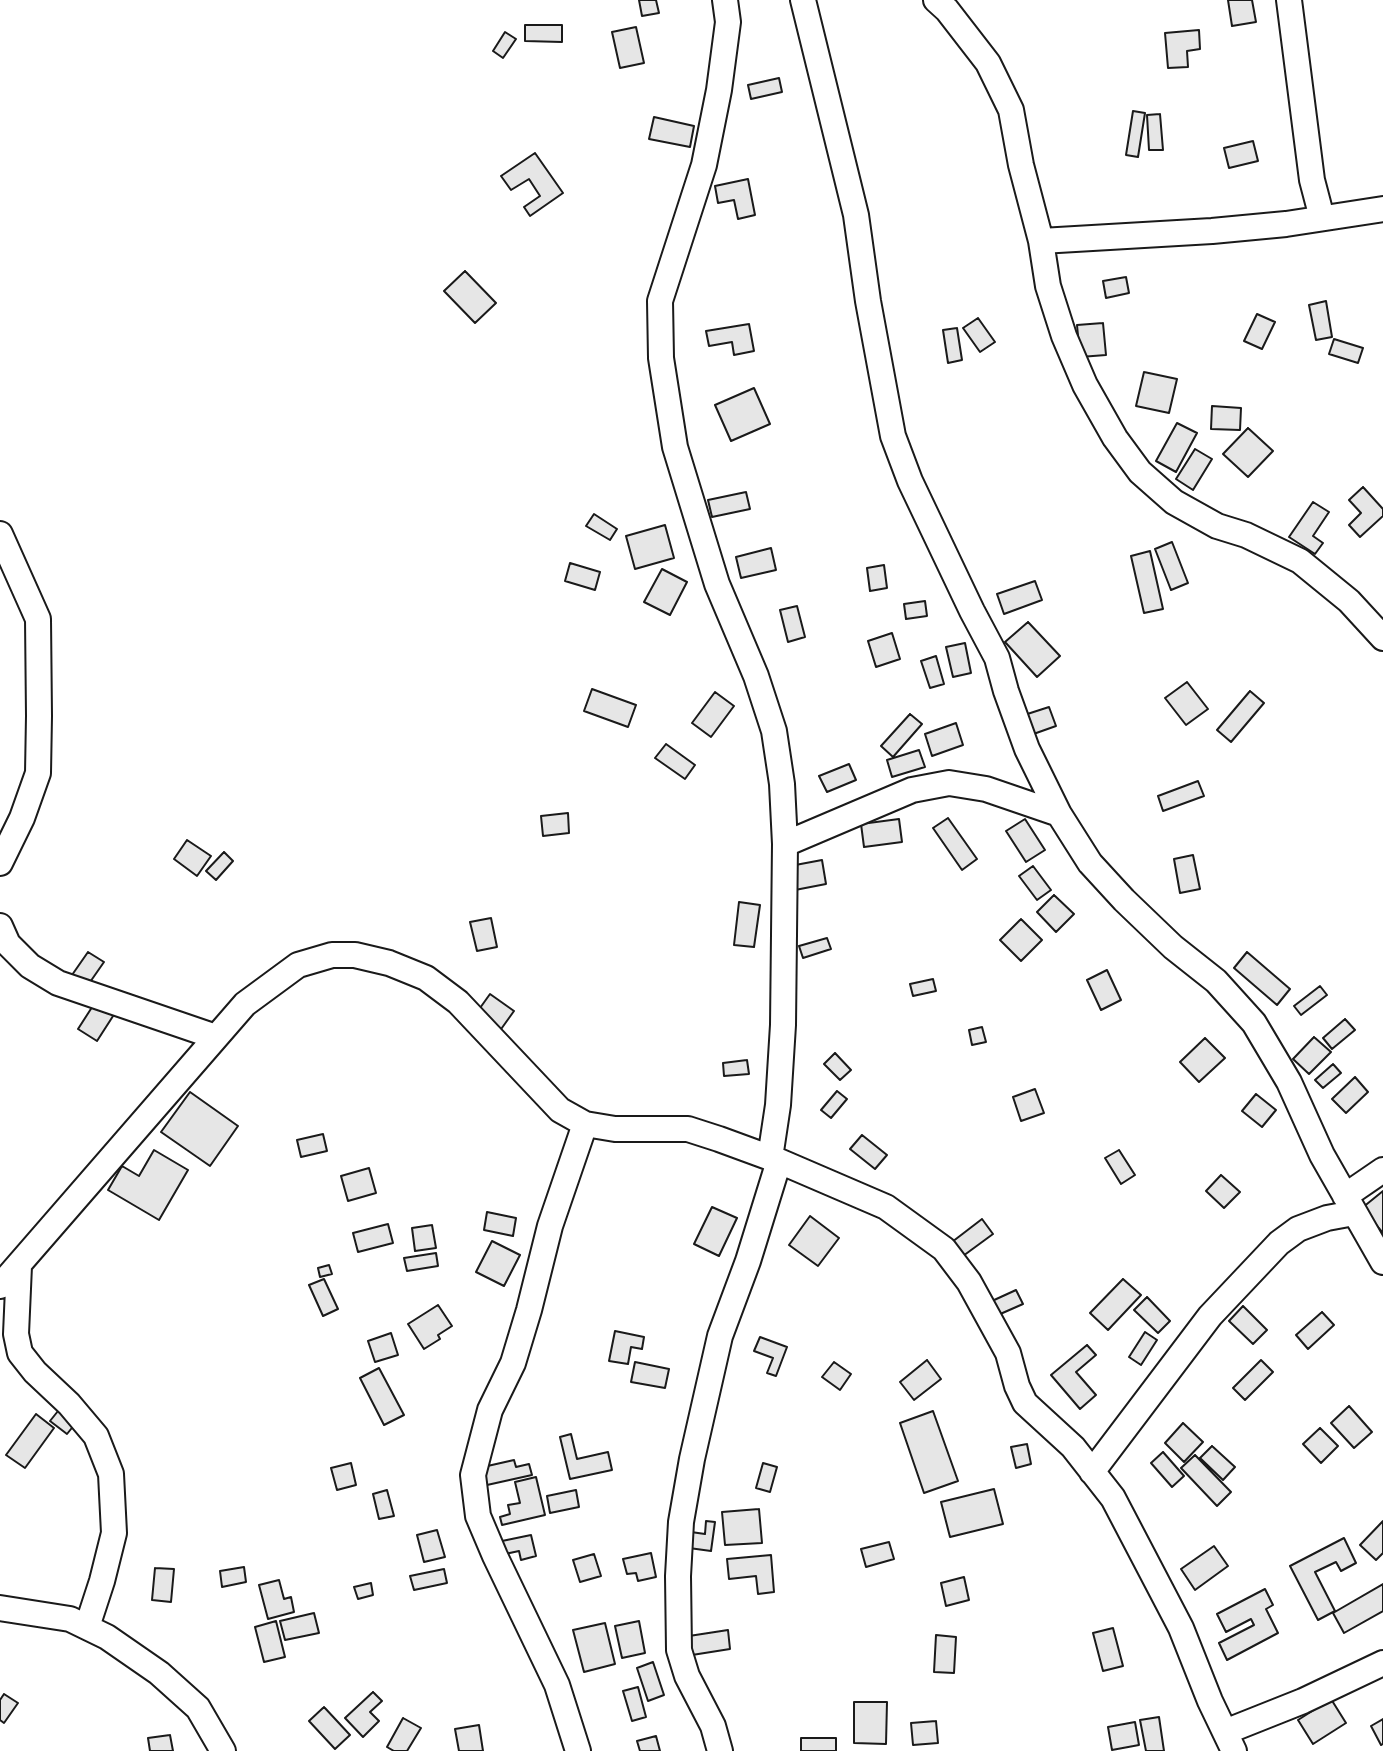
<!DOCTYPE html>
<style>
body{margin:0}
canvas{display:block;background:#fff}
</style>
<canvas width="1383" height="1751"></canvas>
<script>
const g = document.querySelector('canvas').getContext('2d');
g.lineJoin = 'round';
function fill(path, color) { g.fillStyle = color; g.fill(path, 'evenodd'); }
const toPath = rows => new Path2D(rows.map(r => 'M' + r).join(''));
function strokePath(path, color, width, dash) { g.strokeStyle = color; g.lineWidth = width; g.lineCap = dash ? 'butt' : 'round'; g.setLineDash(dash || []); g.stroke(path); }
const building = toPath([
 [639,0,656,0,659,13,642,16,639,0],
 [1228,0,1252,0,1256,22,1232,26,1228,0],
 [525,25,562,25,562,42,525,41,525,25],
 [636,27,644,63,620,68,612,32,636,27],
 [1199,30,1200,49,1187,51,1188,67,1168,68,1165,33,1199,30],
 [505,32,516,39,503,58,493,51,505,32],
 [779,78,782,92,751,99,748,85,779,78],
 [1133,111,1145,113,1138,157,1126,155,1133,111],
 [1160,114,1163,150,1149,150,1147,115,1160,114],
 [654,117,694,126,690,147,649,139,654,117],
 [1253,141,1258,161,1229,168,1224,148,1253,141],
 [535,153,563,193,530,216,524,207,540,196,529,179,511,190,501,176,535,153],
 [748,179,755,215,738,219,734,200,718,203,715,186,748,179],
 [465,271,496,303,475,323,444,291,465,271],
 [1126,277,1129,293,1106,298,1103,281,1126,277],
 [1326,301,1332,337,1316,340,1309,305,1326,301],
 [1257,314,1275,322,1262,349,1244,341,1257,314],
 [978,318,995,342,980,352,963,328,978,318],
 [1103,323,1106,355,1080,357,1077,325,1103,323],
 [749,324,754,351,734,355,732,342,709,346,706,331,749,324],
 [957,328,962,360,948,363,943,330,957,328],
 [1334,339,1363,348,1358,363,1329,354,1334,339],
 [1144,372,1177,379,1169,413,1136,406,1144,372],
 [754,388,770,424,731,441,715,405,754,388],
 [1212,406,1241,408,1240,430,1211,429,1212,406],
 [1177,423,1197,433,1176,472,1156,461,1177,423],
 [1248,428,1273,451,1248,477,1223,454,1248,428],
 [1195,449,1212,459,1193,490,1176,479,1195,449],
 [1363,487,1383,509,1383,516,1360,537,1349,525,1361,513,1349,500,1363,487],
 [746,492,750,509,712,517,708,500,746,492],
 [1313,502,1329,512,1313,536,1323,543,1315,554,1289,537,1313,502],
 [594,514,617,529,610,540,586,526,594,514],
 [665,525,674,558,635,569,626,536,665,525],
 [1172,542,1188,583,1171,590,1155,549,1172,542],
 [771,548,776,570,741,578,736,557,771,548],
 [1150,551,1163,609,1144,613,1131,556,1150,551],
 [570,563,600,572,595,590,565,581,570,563],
 [884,565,887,588,870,591,867,568,884,565],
 [662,569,687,582,670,615,644,602,662,569],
 [1035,581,1042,600,1004,614,997,594,1035,581],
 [925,601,927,616,906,619,904,604,925,601],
 [797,606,805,637,788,642,780,610,797,606],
 [1028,622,1060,656,1037,677,1005,642,1028,622],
 [892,633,900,659,876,667,868,641,892,633],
 [965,643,971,673,953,677,946,647,965,643],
 [936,656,944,684,930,688,921,661,936,656],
 [1187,682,1208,709,1186,725,1165,698,1187,682],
 [592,689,636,705,628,727,584,711,592,689],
 [1250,691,1264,703,1231,742,1217,730,1250,691],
 [715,692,734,706,711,737,692,723,715,692],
 [1049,707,1056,726,1025,737,1018,717,1049,707],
 [910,714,922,724,893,757,881,746,910,714],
 [956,723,963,745,932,756,925,734,956,723],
 [666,744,695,765,685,779,655,758,666,744],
 [919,750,925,767,892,777,887,760,919,750],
 [849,764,856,780,827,792,819,776,849,764],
 [1198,781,1204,796,1163,811,1158,796,1198,781],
 [568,813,569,833,543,836,541,816,568,813],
 [948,818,977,859,962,870,933,828,948,818],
 [899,819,902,842,864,847,861,824,899,819],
 [1025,819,1045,850,1026,862,1006,831,1025,819],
 [187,840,211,856,197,876,174,859,187,840],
 [224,852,233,861,216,880,206,871,224,852],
 [1193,855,1200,889,1180,893,1174,859,1193,855],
 [822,860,826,884,795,890,790,866,822,860],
 [1033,866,1051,890,1037,900,1019,876,1033,866],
 [1054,895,1074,914,1056,932,1037,912,1054,895],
 [739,902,760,905,754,947,734,945,739,902],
 [491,918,497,947,477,951,470,922,491,918],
 [1021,919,1042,940,1021,961,1000,940,1021,919],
 [827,938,831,949,803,958,799,946,827,938],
 [88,952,104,962,88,985,72,975,88,952],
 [1247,952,1290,989,1277,1005,1234,968,1247,952],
 [1107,970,1121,1000,1101,1010,1087,980,1107,970],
 [933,979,936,991,913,996,910,984,933,979],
 [1320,986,1327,995,1301,1015,1294,1006,1320,986],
 [490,994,514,1011,499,1032,475,1015,490,994],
 [96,1001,115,1013,97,1041,78,1029,96,1001],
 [1345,1019,1355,1030,1332,1049,1323,1038,1345,1019],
 [982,1027,986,1042,972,1045,969,1030,982,1027],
 [1314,1037,1331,1052,1309,1074,1293,1059,1314,1037],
 [1205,1038,1225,1058,1199,1082,1180,1062,1205,1038],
 [835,1053,851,1070,840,1080,824,1064,835,1053],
 [747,1060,749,1074,724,1076,723,1063,747,1060],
 [1333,1064,1341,1073,1323,1088,1315,1080,1333,1064],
 [1355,1077,1368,1092,1346,1113,1332,1099,1355,1077],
 [1035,1089,1044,1113,1021,1121,1013,1097,1035,1089],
 [837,1091,847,1099,831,1118,821,1110,837,1091],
 [190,1092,238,1126,210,1166,161,1132,190,1092],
 [1256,1094,1276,1110,1262,1127,1242,1111,1256,1094],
 [323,1134,327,1151,301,1157,297,1140,323,1134],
 [862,1135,887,1155,875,1169,850,1149,862,1135],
 [154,1150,188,1170,159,1220,108,1190,122,1166,139,1176,154,1150],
 [1119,1150,1135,1175,1121,1184,1105,1158,1119,1150],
 [369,1168,376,1193,348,1201,341,1176,369,1168],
 [1221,1175,1240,1192,1224,1208,1206,1191,1221,1175],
 [1383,1191,1383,1233,1362,1208,1383,1191],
 [712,1207,737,1218,719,1256,694,1244,712,1207],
 [487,1212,516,1218,513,1236,484,1230,487,1212],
 [810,1216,839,1238,818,1266,789,1245,810,1216],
 [982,1219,993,1234,963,1256,952,1242,982,1219],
 [388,1224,393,1243,358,1252,353,1233,388,1224],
 [432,1225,436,1248,415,1251,412,1228,432,1225],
 [492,1241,520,1255,504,1286,476,1272,492,1241],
 [436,1253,438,1266,407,1271,404,1258,436,1253],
 [329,1265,332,1274,320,1277,318,1268,329,1265],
 [324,1279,338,1309,323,1316,309,1285,324,1279],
 [1123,1279,1141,1295,1108,1330,1090,1313,1123,1279],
 [1016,1290,1023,1304,998,1315,992,1301,1016,1290],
 [1147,1297,1170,1321,1158,1333,1134,1310,1147,1297],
 [438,1305,452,1326,438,1335,440,1339,424,1349,408,1324,438,1305],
 [1243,1306,1267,1330,1253,1344,1229,1321,1243,1306],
 [1322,1312,1334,1325,1308,1349,1296,1335,1322,1312],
 [615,1331,644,1337,642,1349,631,1347,628,1364,609,1361,615,1331],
 [1145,1332,1157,1340,1141,1365,1129,1357,1145,1332],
 [391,1333,398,1355,375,1362,368,1341,391,1333],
 [760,1337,787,1347,776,1376,767,1373,773,1358,754,1351,760,1337],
 [1087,1345,1096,1355,1076,1372,1096,1395,1080,1409,1051,1375,1087,1345],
 [927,1360,941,1379,914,1400,900,1382,927,1360],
 [1261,1360,1273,1372,1245,1400,1233,1388,1261,1360],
 [635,1362,669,1369,665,1388,631,1382,635,1362],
 [834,1362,851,1374,840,1390,822,1377,834,1362],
 [379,1368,404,1415,384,1425,360,1378,379,1368],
 [1349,1406,1372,1432,1354,1448,1331,1423,1349,1406],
 [58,1411,75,1424,67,1434,50,1421,58,1411],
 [933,1411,958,1481,924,1493,900,1423,933,1411],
 [36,1414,54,1428,25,1468,6,1455,36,1414],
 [1183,1423,1203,1442,1184,1462,1165,1443,1183,1423],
 [1320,1428,1338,1446,1321,1463,1303,1444,1320,1428],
 [571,1434,577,1459,608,1452,612,1470,570,1479,560,1437,571,1434],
 [1027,1444,1031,1464,1016,1468,1011,1447,1027,1444],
 [1212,1446,1235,1467,1223,1480,1200,1458,1212,1446],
 [1163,1452,1184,1476,1172,1487,1151,1463,1163,1452],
 [1195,1455,1231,1492,1217,1506,1181,1468,1195,1455],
 [514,1460,516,1467,529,1464,532,1475,487,1485,483,1467,514,1460],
 [351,1463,356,1485,337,1490,331,1468,351,1463],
 [763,1463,777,1467,770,1492,756,1488,763,1463],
 [536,1477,545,1515,502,1525,500,1517,510,1514,508,1505,520,1503,515,1482,536,1477],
 [994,1489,1003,1524,950,1537,941,1502,994,1489],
 [387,1490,394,1516,379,1519,373,1494,387,1490],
 [576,1490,579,1507,550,1513,547,1496,576,1490],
 [759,1509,762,1543,725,1545,722,1512,759,1509],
 [706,1521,715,1522,711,1551,689,1548,691,1532,705,1534,706,1521],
 [1383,1521,1383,1553,1376,1560,1360,1545,1383,1521],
 [437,1530,445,1557,424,1562,417,1535,437,1530],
 [531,1535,536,1556,521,1560,519,1551,505,1554,502,1541,531,1535],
 [1344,1538,1356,1563,1341,1571,1336,1562,1315,1572,1335,1611,1318,1620,1290,1566,1344,1538],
 [889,1542,894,1559,866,1567,861,1549,889,1542],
 [1214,1546,1228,1566,1195,1590,1181,1569,1214,1546],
 [651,1553,656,1577,638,1581,636,1573,627,1574,623,1559,651,1553],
 [594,1554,601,1576,580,1582,573,1560,594,1554],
 [771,1555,774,1592,758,1594,756,1576,729,1579,727,1559,771,1555],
 [244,1567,246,1582,222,1587,220,1571,244,1567],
 [155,1568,174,1569,171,1602,152,1600,155,1568],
 [444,1569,447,1583,414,1590,410,1576,444,1569],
 [964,1577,969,1600,946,1606,941,1583,964,1577],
 [279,1580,284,1599,291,1597,294,1612,268,1619,259,1585,279,1580],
 [371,1583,373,1595,358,1599,354,1587,371,1583],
 [1383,1584,1383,1611,1344,1633,1333,1613,1383,1584],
 [1265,1589,1273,1605,1266,1609,1278,1633,1227,1660,1219,1643,1254,1625,1251,1619,1226,1632,1217,1614,1265,1589],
 [314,1613,319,1633,285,1640,280,1621,314,1613],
 [276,1621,285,1657,264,1662,255,1627,276,1621],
 [639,1621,645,1653,622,1658,615,1626,639,1621],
 [605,1623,615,1664,584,1672,573,1630,605,1623],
 [1113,1628,1123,1666,1103,1671,1093,1633,1113,1628],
 [728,1630,730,1649,692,1655,689,1636,728,1630],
 [936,1635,956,1637,954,1673,934,1672,936,1635],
 [653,1662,664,1695,648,1701,637,1668,653,1662],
 [638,1687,646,1717,632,1721,623,1691,638,1687],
 [373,1692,382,1701,370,1712,379,1721,363,1737,345,1718,373,1692],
 [4,1694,18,1703,4,1723,0,1720,0,1700,4,1694],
 [1331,1699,1346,1723,1313,1744,1298,1720,1331,1699],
 [854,1702,887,1702,886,1744,854,1743,854,1702],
 [324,1707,350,1735,335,1749,309,1721,324,1707],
 [1159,1717,1164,1751,1146,1751,1140,1720,1159,1717],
 [403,1718,421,1728,407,1751,394,1751,387,1747,403,1718],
 [1383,1719,1383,1744,1381,1745,1371,1726,1383,1719],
 [936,1721,938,1743,913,1745,911,1723,936,1721],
 [1135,1722,1139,1745,1112,1750,1108,1727,1135,1722],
 [479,1725,483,1751,459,1751,455,1729,479,1725],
 [170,1735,173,1751,150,1751,148,1738,170,1735],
 [656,1736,660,1751,640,1751,637,1741,656,1736],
 [801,1738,836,1738,836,1751,801,1751,801,1738]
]);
fill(building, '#e6e6e6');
strokePath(building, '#1a1a1a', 2);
const street = toPath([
 [725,0,728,22,719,90,704,165,660,301,661,358,675,447,717,584,756,676,774,731,782,784,785,844,783,1025,778,1105,770,1158],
 [803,0,856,215,868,301,893,436,910,481,972,611,997,658,1006,691,1027,749,1059,814,1090,863,1124,900,1173,947,1216,981,1254,1023,1289,1082,1322,1155,1383,1262],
 [936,0,947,10,988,63,1011,110,1021,165,1041,241,1048,286,1064,336,1085,385,1115,438,1140,472,1174,502,1217,526,1246,535,1300,561,1349,601,1383,638],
 [1289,0,1312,180,1322,218],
 [1041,241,1212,231,1286,224,1383,209],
 [0,534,38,619,39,716,38,773,22,818,0,863],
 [785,844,912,790,949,783,986,789,1059,814],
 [0,926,8,944,30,966,58,983,216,1037],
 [1345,1196,1383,1170],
 [19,1266,16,1334,20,1353,35,1372,69,1404,96,1436,111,1474,114,1533,102,1581,87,1627],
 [0,1286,245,1004,298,965,332,955,355,955,389,963,426,978,458,1002,560,1110,585,1124,615,1129,688,1129,719,1139,779,1161,886,1207,944,1249,969,1282,1008,1353,1017,1386,1025,1403,1073,1447,1113,1498,1181,1628,1210,1701,1234,1751],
 [1092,1472,1210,1316,1279,1243,1298,1229,1327,1218,1354,1213],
 [0,1608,70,1619,107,1637,159,1673,198,1708,223,1751],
 [1225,1732,1303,1701,1383,1663],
 [578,1751,557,1685,495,1556,478,1516,473,1475,490,1410,513,1363,529,1310,550,1226,585,1124],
 [720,1751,713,1726,687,1676,679,1650,678,1576,681,1522,692,1459,720,1336,748,1261,779,1161]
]);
strokePath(street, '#1a1a1a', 28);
strokePath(street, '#fff', 24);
</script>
